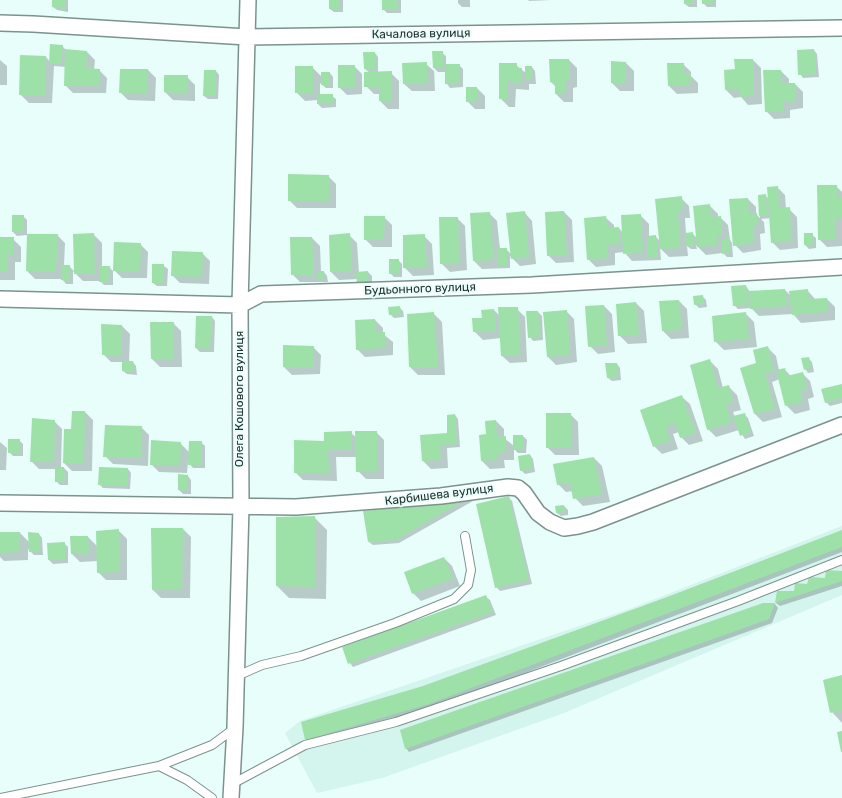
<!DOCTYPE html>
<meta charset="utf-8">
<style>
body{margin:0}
canvas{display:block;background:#e7fefa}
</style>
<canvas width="842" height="798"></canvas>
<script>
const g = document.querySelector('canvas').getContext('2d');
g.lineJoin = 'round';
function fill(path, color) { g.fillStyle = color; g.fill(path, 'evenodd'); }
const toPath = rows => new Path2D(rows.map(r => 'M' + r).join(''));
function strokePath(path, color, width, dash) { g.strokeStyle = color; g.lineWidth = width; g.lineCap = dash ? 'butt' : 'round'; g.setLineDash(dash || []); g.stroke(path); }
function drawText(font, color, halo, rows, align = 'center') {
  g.font = font + ' Rubik,sans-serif'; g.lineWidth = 4; g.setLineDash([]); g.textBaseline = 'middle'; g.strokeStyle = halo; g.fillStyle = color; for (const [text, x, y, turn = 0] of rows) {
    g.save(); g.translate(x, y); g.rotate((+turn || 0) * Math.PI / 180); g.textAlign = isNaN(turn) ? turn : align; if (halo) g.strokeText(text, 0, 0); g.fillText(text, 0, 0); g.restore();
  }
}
fill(toPath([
 [842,526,842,595,564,713,382,778,317,793,285,733,300,721,632,608]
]), '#d4f4ee');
fill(toPath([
 [53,0,68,0,68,12,57,10,53,7],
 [330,0,343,0,343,12,334,12,330,9],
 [383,0,401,0,401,13,387,13,383,9],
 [458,0,470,0,470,7,462,7,458,3],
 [528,0,552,0,529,1],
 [685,0,697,0,697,7,689,7,685,4],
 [703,0,716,0,716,7,707,7,703,3],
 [62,46,66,50,87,52,95,60,94,70,99,70,107,78,106,93,73,93,65,85,66,67,54,66,52,103,29,103,21,95,46,57,50,62],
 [814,50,817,54,819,77,803,78,800,74],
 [434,52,442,53,446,56,446,65,459,65,463,69,463,87,450,88,447,84,446,72,438,72,434,68,435,91,412,91,404,84,426,64,434,71],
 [375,53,378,57,378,73,391,73,399,81,399,109,388,109,380,101,380,94,374,94,366,86,370,73,365,69],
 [0,60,7,66,7,85,0,85],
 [569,60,577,68,577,87,573,88,573,102,564,102,556,94,556,87,551,82],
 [753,60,761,68,762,104,748,105,741,97,734,98,726,90],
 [626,63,634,71,634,91,620,91,612,83],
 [683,64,691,72,691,76,698,83,698,93,677,94,669,86],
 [501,65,516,65,527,74,532,67,535,71,536,84,529,84,529,90,516,89,515,107,509,107,501,99],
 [354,66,362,74,362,94,347,95,339,87],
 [312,67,322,77,330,73,333,77,333,88,326,88,320,83,320,96,332,96,336,99,336,107,322,108,318,104,318,100,305,101,297,93],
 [148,70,156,78,155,101,128,100,120,92],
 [216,71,219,75,218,99,208,99,204,96],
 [781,71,789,79,789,84,795,84,803,92,803,108,790,110,790,118,774,119,766,111],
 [187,77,195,85,195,101,173,100,165,92],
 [477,88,485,96,485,109,475,109,467,101],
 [328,176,336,184,336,208,297,208,289,200],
 [836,186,842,192,842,246,827,247,819,239],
 [777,187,785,195,786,209,789,209,797,217,798,248,780,250,772,242,771,218,761,219,764,222,765,233,760,234,761,250,743,253,735,245,748,199,756,207,756,214,760,218,759,196,766,196,769,199],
 [681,198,689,206,690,218,685,218,686,234,692,233,697,238,710,206,718,214,718,217,720,217,728,225,730,240,732,243,733,257,727,257,723,253,706,255,696,245,697,249,691,249,687,246,688,256,669,257,660,248,661,260,632,261,624,252,615,253,615,265,596,267,588,259,606,218,614,225,614,228,619,228,623,233,641,216,649,224,649,237,656,237,660,241],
 [564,212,572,220,574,262,556,263,548,255],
 [489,213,497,221,500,249,506,249,512,255,525,213,532,221,536,264,520,266,510,256,510,268,482,269,474,261],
 [23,216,27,220,27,235,17,236,13,232],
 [384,217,392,225,392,247,373,247,365,239],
 [457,218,465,226,467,270,450,272,442,264],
 [57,235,65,243,64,266,70,267,75,272,94,235,102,243,102,267,109,267,113,271,113,285,104,285,100,281,83,281,73,271,73,284,66,284,62,279,35,279,27,271],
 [349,235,357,243,359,273,368,272,372,276,372,286,358,279,339,280,331,272],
 [812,235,816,238,816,248,809,249,805,245],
 [424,236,432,244,434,275,413,276,405,268],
 [0,238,13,239,21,247,21,262,15,262,15,280,0,280],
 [312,238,320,246,321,272,324,272,327,276,328,282,300,282,292,274],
 [140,244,148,252,147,278,122,278,114,270],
 [202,253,210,261,209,284,180,283,172,275],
 [398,260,402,264,402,277,394,277,390,273],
 [154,265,164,266,168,269,167,286,157,286,153,283],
 [746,286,750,292,785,290,791,296,807,290,816,300,827,299,835,307,835,320,801,323,793,314,759,316,751,308,738,309,734,305],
 [702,296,706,300,707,307,699,308,695,304],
 [679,301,687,309,689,338,671,339,663,331],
 [636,303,644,311,647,343,628,344,620,336],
 [604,306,612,314,615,352,598,354,590,346],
 [400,308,403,311,404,317,394,318,390,314],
 [517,309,525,317,527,362,510,363,502,356,501,338,483,340,475,332,494,310,500,316],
 [566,311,574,319,577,362,556,365,548,357,545,313],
 [538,312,542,316,543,340,533,341,530,337],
 [434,314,442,322,445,375,418,375,410,367],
 [746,314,754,322,757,347,724,350,716,342,713,317],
 [212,317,215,321,214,352,200,352,196,348],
 [375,320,383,328,383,334,393,342,393,355,365,357,357,349],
 [173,323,181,331,182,367,160,367,152,359],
 [122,326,130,334,129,362,133,362,136,366,137,375,127,374,123,371,124,362,111,362,103,354],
 [313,347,321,355,320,374,292,375,284,367],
 [768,348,776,356,779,370,784,369,791,376,802,373,810,381,814,397,808,399,810,410,795,414,787,406,780,379,772,382,782,417,763,422,755,414],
 [808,358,812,362,814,372,808,373,805,369],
 [710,361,718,369,723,388,729,387,737,395,741,410,733,412,735,417,744,414,748,418,754,436,745,439,739,430,716,437,708,429],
 [617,364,620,368,621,380,612,381,608,378],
 [842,385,842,403,830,406,826,402],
 [682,397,690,404,703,441,689,445,681,437,679,432,673,434,678,449,662,454,654,446],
 [85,412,93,420,92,471,72,471,64,463,73,431],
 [570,414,578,422,579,455,555,455,547,447],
 [455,415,458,419,460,447,447,448,448,468,431,469,423,461,448,435],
 [54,421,62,429,61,468,64,468,68,472,68,485,60,485,56,481,56,469,39,469,31,461],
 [496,421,504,429,504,438,514,446,523,436,527,440,526,453,518,453,514,449,514,460,504,460,505,468,490,469,482,461],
 [141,427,149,435,148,466,113,464,105,456],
 [376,432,384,440,384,479,366,479,358,471,357,457,336,457,337,481,303,480,295,472,325,442,351,433,357,438],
 [19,440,23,444,23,456,13,456,9,452],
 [0,442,7,448,6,470,0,470],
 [180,443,190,453,202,443,205,446,205,468,193,468,188,462,187,473,159,472,151,464],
 [530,455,533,459,535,472,525,474,521,470],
 [594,458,602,466,610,502,583,506,575,498,573,491,566,492,558,484],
 [128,469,131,473,130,489,103,488,100,485],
 [188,476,191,480,191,494,183,494,179,490],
 [508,497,512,501,532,584,500,591,496,587],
 [470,498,473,501,399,543,373,545,369,542,405,509],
 [564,506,568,510,568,515,561,516,557,513],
 [315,518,327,530,326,599,289,598,277,586],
 [183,529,191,537,190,598,161,598,153,590],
 [119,531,127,539,127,580,106,580,98,572,98,561,80,562,72,554,88,537,97,546],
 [842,531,842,552,433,708,310,743,306,739,424,688,594,625],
 [20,533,30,543,39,534,42,538,43,555,34,555,28,549,28,560,4,561,0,557,0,534],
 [64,543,68,547,68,563,53,564,49,560],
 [444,558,452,566,460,586,421,601,413,593],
 [842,572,842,586,780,606,776,603,778,592,795,592],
 [486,597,490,600,496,615,353,667,350,663],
 [763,604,775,604,778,608,772,623,409,752,406,748],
 [842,677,842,723,832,712]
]), '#0003');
fill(toPath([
 [52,0,66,0,65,9,52,7],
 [329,0,340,0,339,9,329,9],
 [382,0,398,0,398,10,382,10],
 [684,0,694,0,694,4,684,4],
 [702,0,713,0,713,3,702,4],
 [50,44,63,45,61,64,49,63],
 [65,49,87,51,86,68,100,69,99,86,64,86],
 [814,49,816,74,798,75,797,50],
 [432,51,443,51,444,68,433,68],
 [363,52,375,52,375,69,364,69],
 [20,55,46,56,45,96,19,95],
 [549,59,569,59,570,80,566,80,565,94,555,94,555,83,550,82],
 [734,59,753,59,754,96,739,97,739,89,725,90,724,70,735,69],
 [611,61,626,62,626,83,611,83],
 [427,62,427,83,403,84,402,63],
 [499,63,517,63,517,68,522,68,522,83,508,82,508,99,499,99],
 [667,63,684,63,684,73,691,74,690,85,668,86],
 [445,64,460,64,459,84,445,84],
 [338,65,355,65,355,87,338,88],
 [295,66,313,66,313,93,295,93],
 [525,66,532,66,532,80,525,80],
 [120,69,148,69,147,93,119,93],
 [204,70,216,70,215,96,203,96],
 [763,70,781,70,782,83,795,83,796,101,783,102,783,111,765,112],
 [392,71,392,101,379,101,379,87,364,87,364,72],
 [321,72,330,72,330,85,321,85],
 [164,75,188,75,187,94,164,92],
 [466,87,477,87,477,102,466,102],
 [317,94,333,94,333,104,317,104],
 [288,174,329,175,329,201,288,201],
 [817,185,837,185,837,198,842,198,842,218,836,219,836,239,818,240],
 [778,186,779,208,790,207,791,241,771,243,767,187],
 [766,194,767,215,759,216,758,195],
 [682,196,683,210,678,211,680,248,660,249,655,199],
 [748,198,749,213,757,213,757,226,753,226,754,243,733,246,729,199],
 [710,204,711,217,721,216,722,235,717,235,717,245,697,247,693,206],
 [525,211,529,257,511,259,506,213],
 [564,211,567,255,547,256,545,212],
 [490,212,494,260,473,261,470,213],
 [641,214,643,252,623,254,621,215],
 [12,215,24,215,23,232,12,232],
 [364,216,385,216,384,239,364,240],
 [606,216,607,228,619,227,620,244,608,245,608,258,587,260,584,218],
 [439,217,458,217,459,263,440,264],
 [693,232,694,246,686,246,685,233],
 [94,233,95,274,74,274,73,234],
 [350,233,352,272,330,272,329,235],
 [804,233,813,233,813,245,804,245],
 [27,234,58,234,56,271,26,271],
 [425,234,427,268,403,268,403,235],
 [656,235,658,257,648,258,647,236],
 [0,237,14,237,13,255,8,254,7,272,0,272],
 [290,237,312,237,314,275,291,275],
 [729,238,730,253,722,254,722,239],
 [114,242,141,243,140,271,113,271],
 [497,248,507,248,507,265,497,266],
 [172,251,203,252,202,277,171,276],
 [389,259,399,259,399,274,389,274],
 [152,264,164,264,163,283,152,283],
 [61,265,70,265,70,281,61,280],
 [99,266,110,266,110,282,99,282],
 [317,271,324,271,324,279,317,279],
 [368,271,369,283,357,284,356,272],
 [746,285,748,305,733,306,731,286],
 [785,289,788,306,750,309,748,291],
 [808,289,809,299,827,298,828,312,792,315,789,291],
 [703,295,704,304,694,305,693,296],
 [679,300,682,330,662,331,659,301],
 [636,302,639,335,618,336,616,304],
 [604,305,607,345,588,347,585,306],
 [400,306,401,314,389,315,388,307],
 [498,307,518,307,520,355,501,356],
 [494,309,496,331,473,332,472,318,482,318,481,310],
 [567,310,570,355,547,357,543,312],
 [526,311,538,311,540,337,528,338],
 [434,312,438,367,409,367,407,314],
 [746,312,749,339,714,342,712,316],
 [196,316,212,316,210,349,195,348],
 [375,319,376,332,385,332,385,348,356,350,355,320],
 [150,322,174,322,174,360,151,359],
 [101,324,122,325,122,355,102,355],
 [283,345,314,346,313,367,283,367],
 [768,346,774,371,765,374,775,409,754,414,740,368,756,363,753,350],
 [809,357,811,368,804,370,801,358],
 [710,359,718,388,729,385,733,402,726,404,731,423,707,430,690,365],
 [122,361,133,361,133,372,122,371],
 [605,363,617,363,618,377,607,378],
 [785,368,787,376,803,372,807,389,800,391,803,402,785,406,776,370],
 [842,384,842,398,825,403,821,389],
 [682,395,696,433,680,438,675,423,666,426,670,441,653,447,640,410],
 [72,411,85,411,84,464,63,463,64,429,71,429],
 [546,413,571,413,571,448,546,448],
 [745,413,751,432,740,436,733,416],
 [455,414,457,444,440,445,441,460,422,461,420,435,447,433,447,415],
 [32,418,55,420,54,462,30,462],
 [496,420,497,437,506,436,506,452,497,453,497,460,481,461,479,435,486,434,485,421],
 [105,425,142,426,141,458,103,457],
 [352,431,352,449,328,450,329,473,294,473,294,440,324,441,324,432],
 [355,431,377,431,377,471,356,472],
 [513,435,523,435,523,449,513,450],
 [8,439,20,439,20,453,8,453],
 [151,440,181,442,180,465,150,465],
 [189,441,202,441,202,465,188,465],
 [530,454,532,469,520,471,518,456],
 [594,457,602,494,573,499,570,483,557,485,553,464],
 [55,467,64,467,65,482,55,482],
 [99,467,128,468,127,486,98,485],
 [178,474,188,475,188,490,178,490],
 [509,496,529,580,495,588,476,504],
 [471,497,395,540,368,542,363,511,405,507],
 [564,505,565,512,556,513,555,506],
 [315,516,315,587,276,586,276,517],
 [151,528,183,528,182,590,152,590],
 [119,529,119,572,97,573,96,531],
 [842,530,842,547,429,704,305,740,301,722,423,686,670,596],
 [0,532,20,532,20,552,0,553],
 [28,532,39,533,40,551,29,552],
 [70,536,88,536,89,553,71,554],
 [65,542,65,560,48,560,47,543],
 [444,557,453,578,412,594,404,572],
 [826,570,842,571,842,581,775,603,769,619,405,749,400,730,763,603,775,603,777,591,794,591,795,583,807,584,809,577,825,578],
 [486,595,493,612,348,664,342,647],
 [842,675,842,710,830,713,823,680],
 [842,731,842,752,841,752,837,732]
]), '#9de1a9');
const lane = toPath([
 [237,676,262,665,301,656,395,623,454,599,468,585,471,570,465,536],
 [159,766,212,745,235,728],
 [232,784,305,745,396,722,561,666,738,601,842,560],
 [0,798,159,766,187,780,212,798]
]);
const street = toPath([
 [0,23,33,24,247,37,842,28],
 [0,299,240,305,261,294,532,285,842,267],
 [0,503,296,507,441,496,508,487,518,488,524,493,538,513,550,522,564,528,578,526,593,522,842,425],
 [231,798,235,727,241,506,240,305,248,0]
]);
strokePath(lane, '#7c928e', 10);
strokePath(street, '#7c928e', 18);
strokePath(lane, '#fff', 8);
strokePath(street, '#fff', 15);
drawText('12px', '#28302f', '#e7fefa', [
 ["Качалова вулиця",421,34,-1],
 ["Будьонного вулиця",420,289,-2],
 ["Олега Кошового вулиця",240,399,-90],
 ["Карбишева вулиця",439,495,-7]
]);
</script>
